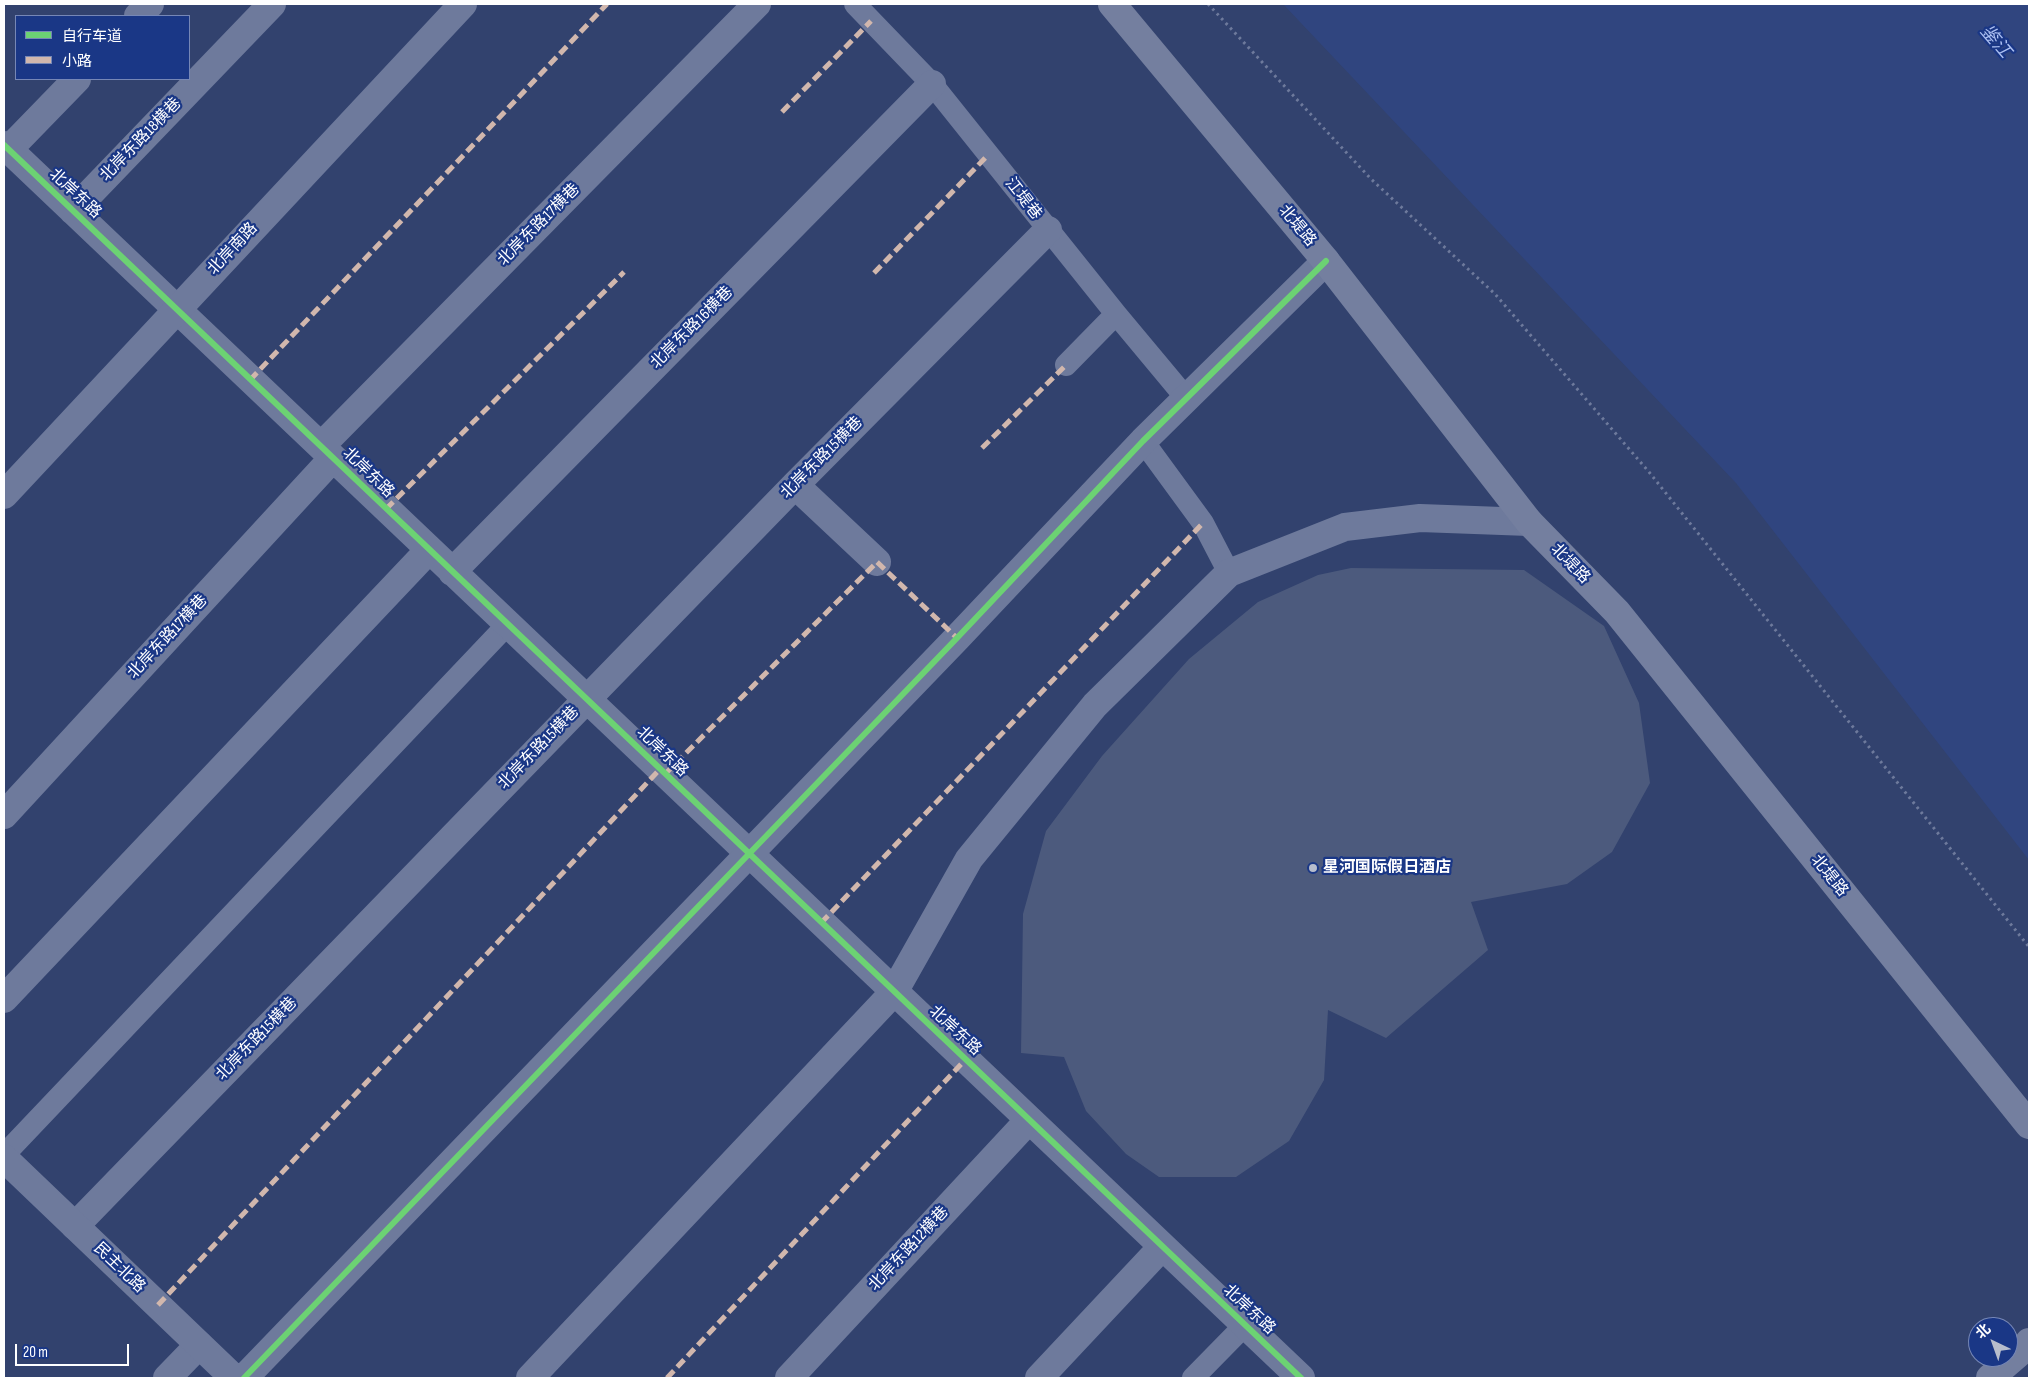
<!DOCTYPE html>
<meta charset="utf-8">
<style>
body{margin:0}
#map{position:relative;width:2033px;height:1382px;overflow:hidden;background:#32426e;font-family:"Sofia Sans Condensed","Noto Sans SC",sans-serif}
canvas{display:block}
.frame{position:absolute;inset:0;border:5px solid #fff;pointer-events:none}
.legend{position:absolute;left:15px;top:15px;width:175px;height:65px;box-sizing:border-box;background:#1a3786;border:1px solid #7687b6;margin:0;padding:6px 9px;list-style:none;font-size:15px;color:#fff}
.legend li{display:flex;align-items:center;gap:10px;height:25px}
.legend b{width:25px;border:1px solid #7687b6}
.north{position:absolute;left:1968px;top:1317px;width:50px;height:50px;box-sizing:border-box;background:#1a3786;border:1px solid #7687b6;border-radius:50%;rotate:318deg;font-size:14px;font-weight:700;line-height:20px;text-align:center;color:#fff}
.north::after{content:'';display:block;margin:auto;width:18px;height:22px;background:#b7bdcc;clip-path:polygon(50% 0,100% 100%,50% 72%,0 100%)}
.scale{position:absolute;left:15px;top:1344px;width:114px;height:22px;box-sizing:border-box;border:2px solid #fff;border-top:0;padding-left:6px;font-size:15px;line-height:18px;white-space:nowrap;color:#fff;-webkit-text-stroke:4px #1a3786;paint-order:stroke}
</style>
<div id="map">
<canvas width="2033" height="1382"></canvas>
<div class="frame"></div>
<ul class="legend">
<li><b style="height:6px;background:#6cd273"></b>自行车道</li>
<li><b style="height:6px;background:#d1b7ad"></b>小路</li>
</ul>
<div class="north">北</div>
<div class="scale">20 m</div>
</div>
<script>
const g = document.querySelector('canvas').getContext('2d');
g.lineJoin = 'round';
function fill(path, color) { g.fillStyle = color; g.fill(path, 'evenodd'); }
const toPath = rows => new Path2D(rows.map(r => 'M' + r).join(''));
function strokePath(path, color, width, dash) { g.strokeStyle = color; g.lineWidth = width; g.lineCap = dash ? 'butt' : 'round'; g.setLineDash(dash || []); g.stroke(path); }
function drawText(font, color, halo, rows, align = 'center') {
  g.font = font + ' "Sofia Sans Condensed","Noto Sans SC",sans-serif'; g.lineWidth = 4.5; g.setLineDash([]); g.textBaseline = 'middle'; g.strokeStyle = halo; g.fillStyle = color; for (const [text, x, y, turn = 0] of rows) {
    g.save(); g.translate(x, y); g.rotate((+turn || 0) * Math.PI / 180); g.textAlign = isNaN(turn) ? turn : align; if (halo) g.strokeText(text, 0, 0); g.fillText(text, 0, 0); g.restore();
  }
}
fill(toPath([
 [1283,4,2029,4,2029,860,1736,483]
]), '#30457f');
fill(toPath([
 [1351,568,1524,570,1604,626,1639,703,1650,783,1612,852,1567,884,1471,902,1488,950,1386,1038,1328,1010,1324,1080,1289,1141,1236,1177,1159,1177,1126,1154,1086,1111,1064,1057,1021,1053,1023,914,1046,831,1102,756,1189,659,1258,602,1318,575]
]), '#4c5a7d');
strokePath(toPath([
 [1208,4,1371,179,1495,294,1649,472,2029,947]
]), '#6e7a9c', 3, [2.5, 4]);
strokePath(toPath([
 [855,4,932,84,1116,314,1186,398],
 [1066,365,1116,314],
 [1143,441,1203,523,1229,573],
 [4,1155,507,625],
 [1193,1378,1245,1325]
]), '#6e7a9c', 22);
strokePath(toPath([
 [138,16,150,4],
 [4,145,1301,1378],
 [8,150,77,79],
 [73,211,272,4],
 [321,446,757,4],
 [795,485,877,562],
 [452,572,932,84],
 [4,815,333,458],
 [4,999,429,550],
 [75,1226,795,485,1048,230],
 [167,1378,199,1345],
 [530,1378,894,992,969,859,1095,705,1229,573,1345,527,1420,518,1529,522],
 [789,1378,1029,1120],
 [1039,1378,1162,1247]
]), '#6e7a9c', 28);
strokePath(toPath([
 [4,495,463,4],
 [4,1158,234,1378],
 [244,1378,957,638,1143,441,1326,261]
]), '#6e7a9c', 28);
strokePath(toPath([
 [1112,4,1326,261,1529,522,1617,612,2029,1125],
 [1990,1378,2025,1348,2029,1342]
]), '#747f9f', 28);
strokePath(toPath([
 [782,112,871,21],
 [874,273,988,155],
 [250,380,607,4],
 [982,448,1066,365],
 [386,509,624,272],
 [665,774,877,562,957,638],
 [821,923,1203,523],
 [158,1305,660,769],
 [667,1378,965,1060]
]), '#d1b7ad', 5, [10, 5]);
strokePath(toPath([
 [4,145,1301,1378],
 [244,1378,957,638,1143,441,1326,261]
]), '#6cd273', 6);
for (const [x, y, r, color] of [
 [1313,868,5,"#b7bdcc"]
]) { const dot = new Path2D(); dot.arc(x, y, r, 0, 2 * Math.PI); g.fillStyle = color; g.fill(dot); strokePath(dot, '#1a3786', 2); }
drawText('16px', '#fff', '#1a3786', [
 ["北岸东路18横巷",141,140,-46],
 ["北岸东路",75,194,43],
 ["江堤巷",1023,199,52],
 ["北岸东路17横巷",539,225,-45],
 ["北堤路",1297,226,50],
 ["北岸南路",233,249,-47],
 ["北岸东路16横巷",692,328,-45],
 ["北岸东路15横巷",822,458,-45],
 ["北岸东路",368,473,44],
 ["北堤路",1570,564,46],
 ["北岸东路17横巷",168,637,-47],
 ["北岸东路15横巷",539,748,-46],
 ["北岸东路",662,752,44],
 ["北堤路",1829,876,51],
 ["北岸东路",955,1031,43],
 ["北岸东路15横巷",257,1039,-46],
 ["北岸东路12横巷",909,1249,-47],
 ["民主北路",119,1268,44],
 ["北岸东路",1249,1310,43]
]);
drawText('bold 16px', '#fff', '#1a3786', [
 ["星河国际假日酒店",1323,868]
], 'left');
drawText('italic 18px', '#adc1f3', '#1a3786', [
 ["鉴江",1995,42,49]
]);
</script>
